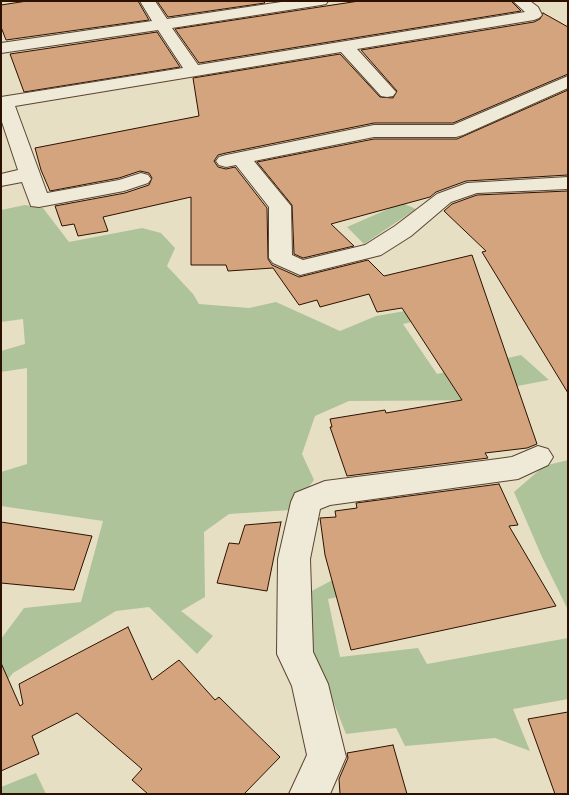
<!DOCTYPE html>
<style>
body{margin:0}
#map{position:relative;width:569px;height:795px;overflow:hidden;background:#e7dfc3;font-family:"IM FELL DW Pica",serif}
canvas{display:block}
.frame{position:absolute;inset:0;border:2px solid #2c1100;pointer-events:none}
</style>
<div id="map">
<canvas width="569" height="795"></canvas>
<div class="frame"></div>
</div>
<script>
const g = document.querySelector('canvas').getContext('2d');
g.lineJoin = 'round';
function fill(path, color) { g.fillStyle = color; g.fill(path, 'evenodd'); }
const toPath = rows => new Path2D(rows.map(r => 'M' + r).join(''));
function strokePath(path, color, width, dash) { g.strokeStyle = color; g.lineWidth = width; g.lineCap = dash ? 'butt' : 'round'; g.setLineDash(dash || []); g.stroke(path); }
fill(toPath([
 [402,203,416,209,364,244,347,227],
 [25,205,43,208,69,242,142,228,161,233,175,248,167,266,193,294,199,304,249,308,276,302,340,331,376,316,423,308,429,318,403,324,437,374,521,355,549,380,507,388,510,400,349,401,315,416,302,454,314,480,291,510,229,514,204,532,205,597,181,611,213,636,197,654,149,607,116,611,13,673,1,688,1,639,24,608,81,602,103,521,1,506,1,472,27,464,27,368,1,372,1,351,25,344,23,319,1,322,1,210],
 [568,460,568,610,542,557,514,492,544,466],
 [342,575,369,591,328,599,340,657,418,648,427,664,568,638,568,699,513,709,530,751,495,738,405,746,396,728,346,734,309,640,306,594],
 [36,773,46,794,1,794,1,787]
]), '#aec399');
const building = toPath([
 [27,1,138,1,149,20,6,40,1,27,1,5,27,1],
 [157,1,263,1,265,3,168,17,157,1],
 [359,1,511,1,521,11,199,63,175,29,359,1],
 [543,13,568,27,568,74,453,123,374,123,226,153,218,155,214,161,218,167,226,169,235,167,267,208,268,259,272,265,299,277,368,260,384,276,472,255,537,444,527,448,485,453,488,458,347,476,330,427,332,427,330,419,385,410,386,413,462,400,402,308,377,312,369,294,320,307,317,300,299,305,273,268,228,271,226,265,191,265,191,197,103,217,108,231,78,236,74,224,62,226,55,206,125,193,149,185,152,178,149,173,140,171,119,178,50,191,41,170,35,148,199,116,193,78,340,54,380,97,393,98,397,91,361,50,534,22,540,19,543,13],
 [157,32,180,67,24,92,10,54,157,32],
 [568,90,568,175,466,181,436,192,430,197,331,224,354,246,303,258,294,254,292,205,257,162,374,139,457,139,568,90],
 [568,191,568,393,482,252,486,251,444,211,452,204,477,195,568,191],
 [499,484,518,525,509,526,556,606,351,650,325,555,320,518,336,517,335,511,357,508,356,503,499,484],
 [1,522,92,536,74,590,1,583,1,522],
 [281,522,267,591,217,583,229,543,239,544,245,525,281,522],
 [128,627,152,680,179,660,215,700,219,697,280,757,244,794,148,794,132,780,142,769,77,713,32,736,39,754,1,771,1,663,20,706,23,704,19,684,128,627],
 [568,712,568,794,555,794,528,719,568,712],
 [393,745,407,794,340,794,339,779,348,758,347,753,393,745]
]);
fill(building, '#d4a47e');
strokePath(building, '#2c1100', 1);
const minor = toPath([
 [140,1,155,1,167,19,288,1,328,1,326,4,321,5,172,28,198,65,525,12,513,1,530,1,538,7,542,15,539,18,534,20,357,49,396,92,393,96,387,97,381,96,341,52,15,106,47,193,119,180,141,173,148,175,151,179,148,183,124,191,39,207,31,206,22,182,1,186,1,174,18,170,1,119,1,97,183,68,158,30,1,53,1,43,152,21,140,1],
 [568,76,568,88,463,135,456,137,374,137,254,161,291,206,292,255,303,260,365,245,395,226,437,194,467,183,568,177,568,189,477,193,451,202,411,236,381,255,300,275,273,263,269,258,269,207,236,165,226,167,219,165,216,161,219,157,226,155,374,125,453,125,568,76],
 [538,446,548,449,553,457,548,465,518,479,330,505,320,509,310,559,313,652,328,684,346,757,330,794,289,794,307,755,292,686,277,654,278,559,291,502,295,493,325,481,498,459,512,457,538,446]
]);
strokePath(minor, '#5b4431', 2);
fill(minor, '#efead8');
</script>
